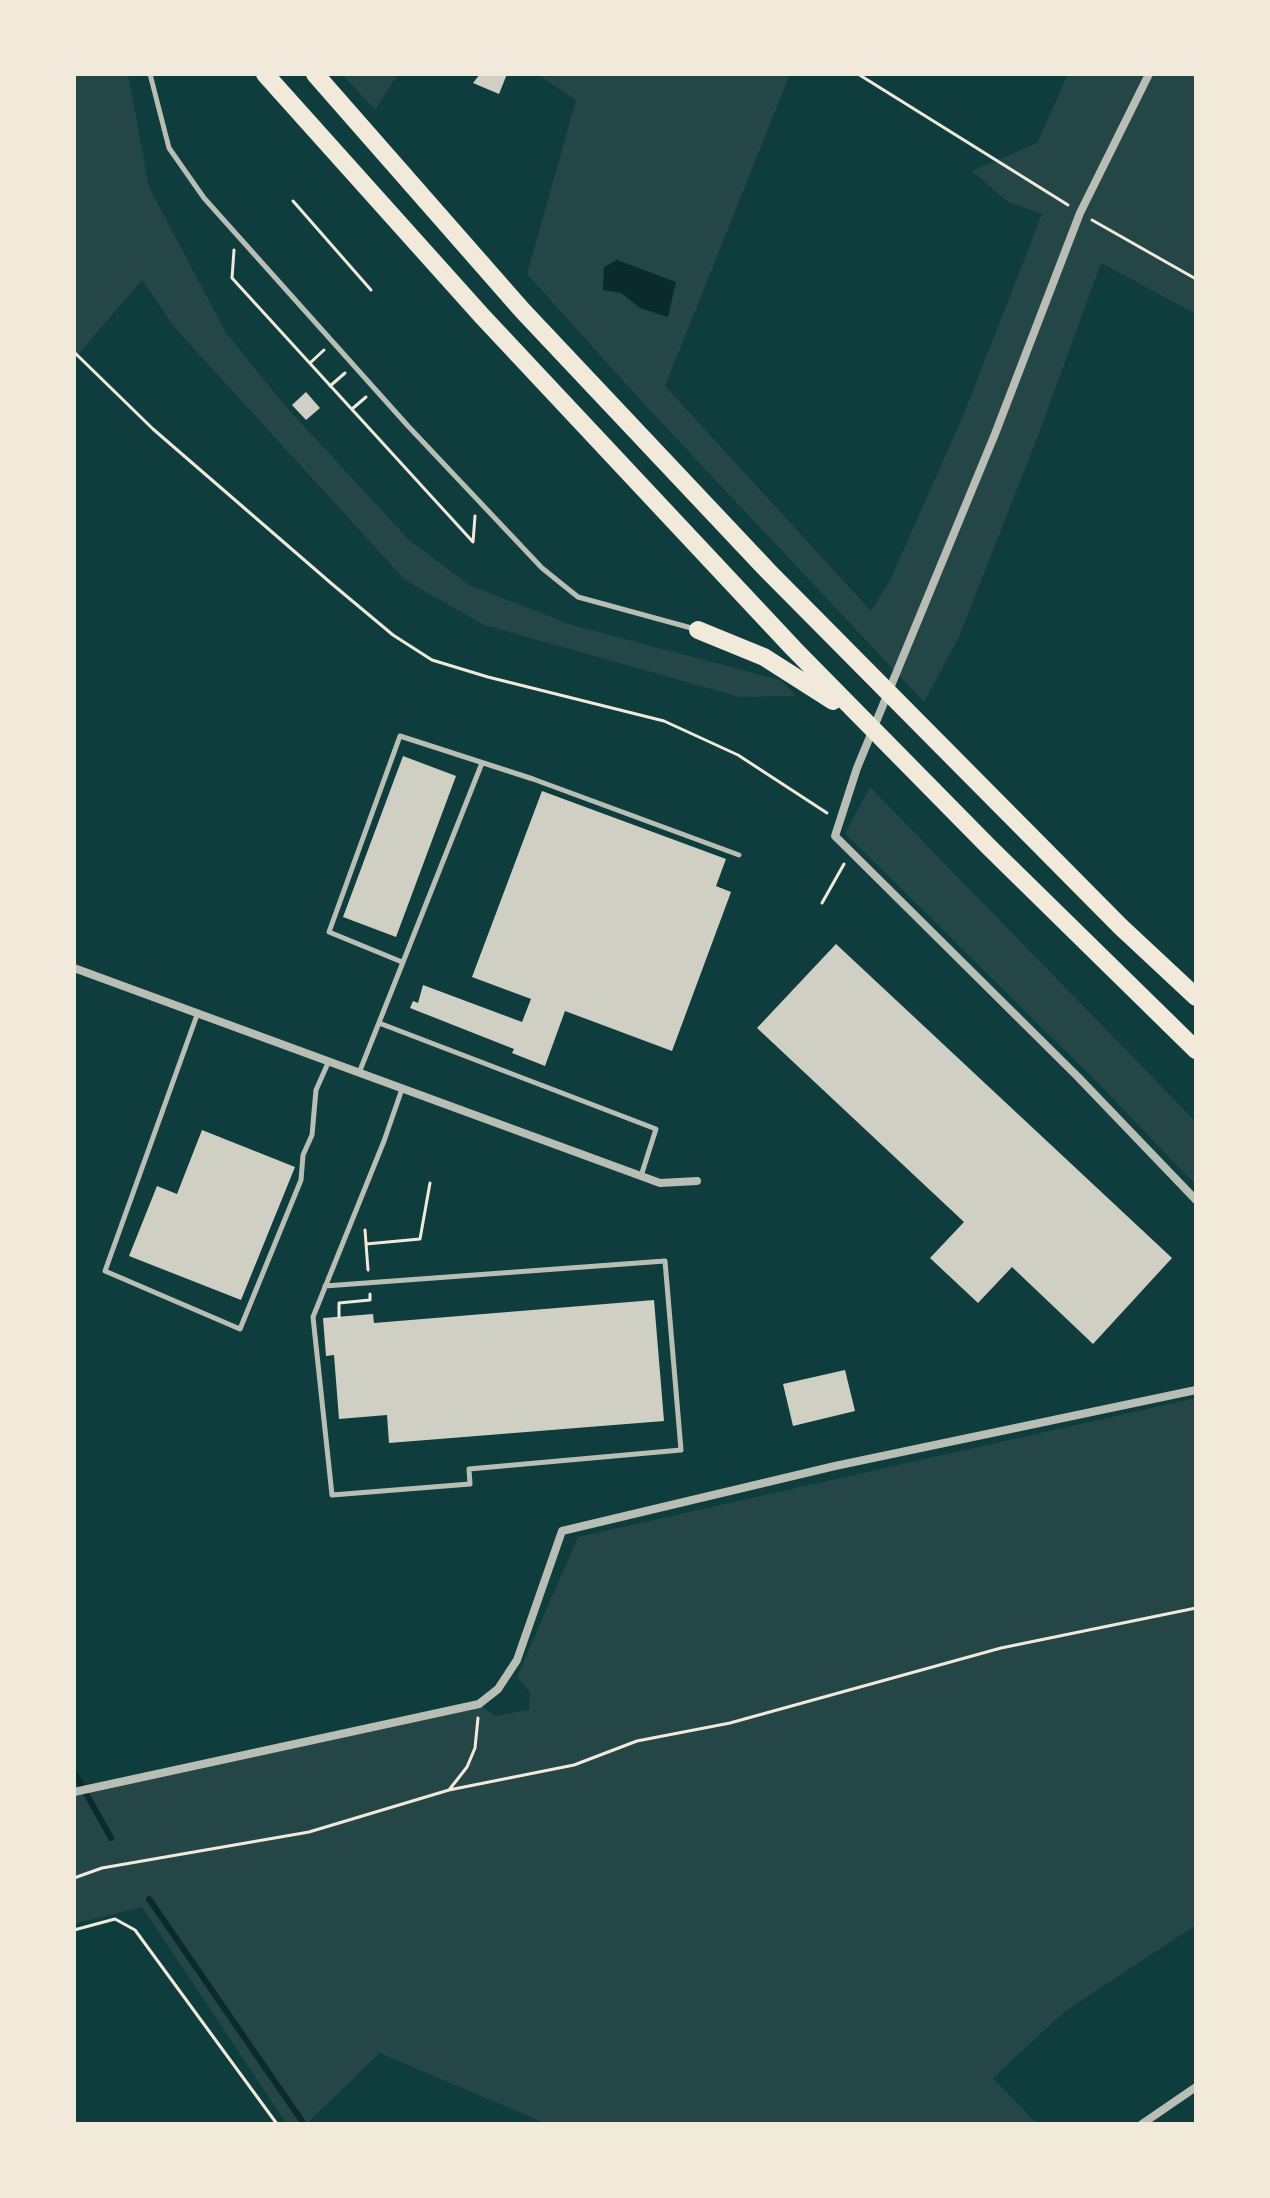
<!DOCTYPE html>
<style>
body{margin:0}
#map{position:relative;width:1270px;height:2198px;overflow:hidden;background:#0f3d3e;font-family:"DejaVu Sans",sans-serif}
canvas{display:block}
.frame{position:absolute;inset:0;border:76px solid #f1e9da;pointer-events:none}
</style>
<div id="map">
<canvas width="1270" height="2198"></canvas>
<div class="frame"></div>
</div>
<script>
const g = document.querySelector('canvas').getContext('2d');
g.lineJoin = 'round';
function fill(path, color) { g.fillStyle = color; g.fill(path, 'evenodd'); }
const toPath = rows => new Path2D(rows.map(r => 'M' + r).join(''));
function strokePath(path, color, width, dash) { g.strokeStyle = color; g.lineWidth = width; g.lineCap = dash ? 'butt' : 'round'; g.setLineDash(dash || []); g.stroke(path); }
fill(toPath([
 [74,74,128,74,149,187,226,333,288,409,410,541,469,585,572,625,780,680,796,696,740,697,484,625,405,580,176,329,142,280,74,359],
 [342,74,398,74,375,110],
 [537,74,790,74,665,386,871,611,890,580,965,411,1042,214,1008,202,972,171,1037,143,1068,74,1196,74,1196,314,1101,263,1036,441,958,639,924,702,645,405,527,274,576,100],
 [870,787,1196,1122,1196,1185,1101,1086,845,833],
 [1196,1398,1196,1925,1064,2012,993,2078,1037,2124,547,2124,380,2053,306,2124,287,2124,142,1907,74,1924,74,1792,479,1704,495,1716,529,1710,530,1692,517,1677,578,1537]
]), '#244646');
fill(toPath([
 [617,260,676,282,668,317,640,308,621,293,603,290,604,267]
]), '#0a2a2b');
strokePath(toPath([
 [74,1772,111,1838],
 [149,1899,304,2124]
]), '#0a2a2b', 6);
fill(toPath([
 [480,74,507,74,499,94,473,83],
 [306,392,320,408,306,420,292,405],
 [403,756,456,776,396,937,343,917],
 [542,791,726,859,716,886,731,892,672,1051,565,1011,545,1066,512,1053,514,1049,410,1008,413,1001,418,1003,423,985,522,1022,531,999,472,977],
 [836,944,1172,1258,1093,1344,1012,1267,978,1303,930,1258,964,1222,757,1028],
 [202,1130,295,1167,241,1300,129,1256,157,1186,177,1194],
 [654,1300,664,1421,389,1443,387,1415,339,1419,334,1355,326,1356,323,1318,373,1314,374,1323],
 [845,1370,855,1411,793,1426,783,1384]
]), '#cfcfc3');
strokePath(toPath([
 [858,74,1068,205],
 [293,201,371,290],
 [1092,220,1196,279],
 [234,250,232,278,473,542,475,516],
 [74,352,153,429,332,584,393,635,432,660,488,677,664,721,738,755,827,813],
 [310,363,324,350],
 [330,386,345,373],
 [352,409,366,397],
 [822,903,844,864],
 [365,1230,368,1270],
 [366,1244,420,1239,430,1183],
 [339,1317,339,1303,370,1300,370,1294],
 [449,1790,467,1767,475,1748,478,1718],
 [74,1878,102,1868,309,1832,449,1790,574,1765,637,1741,730,1723,1001,1648,1196,1608],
 [74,1930,115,1919,135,1930,277,2124]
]), '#f1e9da', 3);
strokePath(toPath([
 [150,74,169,148,204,198,408,426,542,568,578,597,695,629],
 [402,962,329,932,400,736,533,779,739,855],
 [197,1015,105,1271,240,1329,301,1180,303,1155,312,1135,316,1090,328,1063],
 [379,1023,656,1129,641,1176],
 [359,1073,482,763],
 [325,1286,665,1261,681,1450,469,1469,470,1484,332,1495,313,1317,384,1141,402,1089]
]), '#b8beb3', 5);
strokePath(toPath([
 [1149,74,1080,213,995,434,857,768,835,836,1078,1077,1196,1200],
 [74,968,660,1183,697,1181],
 [74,1792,479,1704,498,1689,517,1660,562,1531,835,1466,1196,1390],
 [1142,2124,1196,2087]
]), '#b8beb3', 8);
strokePath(toPath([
 [265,74,482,316,794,649,989,847,1196,1050],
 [315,74,522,310,768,571,1121,927,1196,997],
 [698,630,764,657,833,701]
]), '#f1e9da', 18);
</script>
